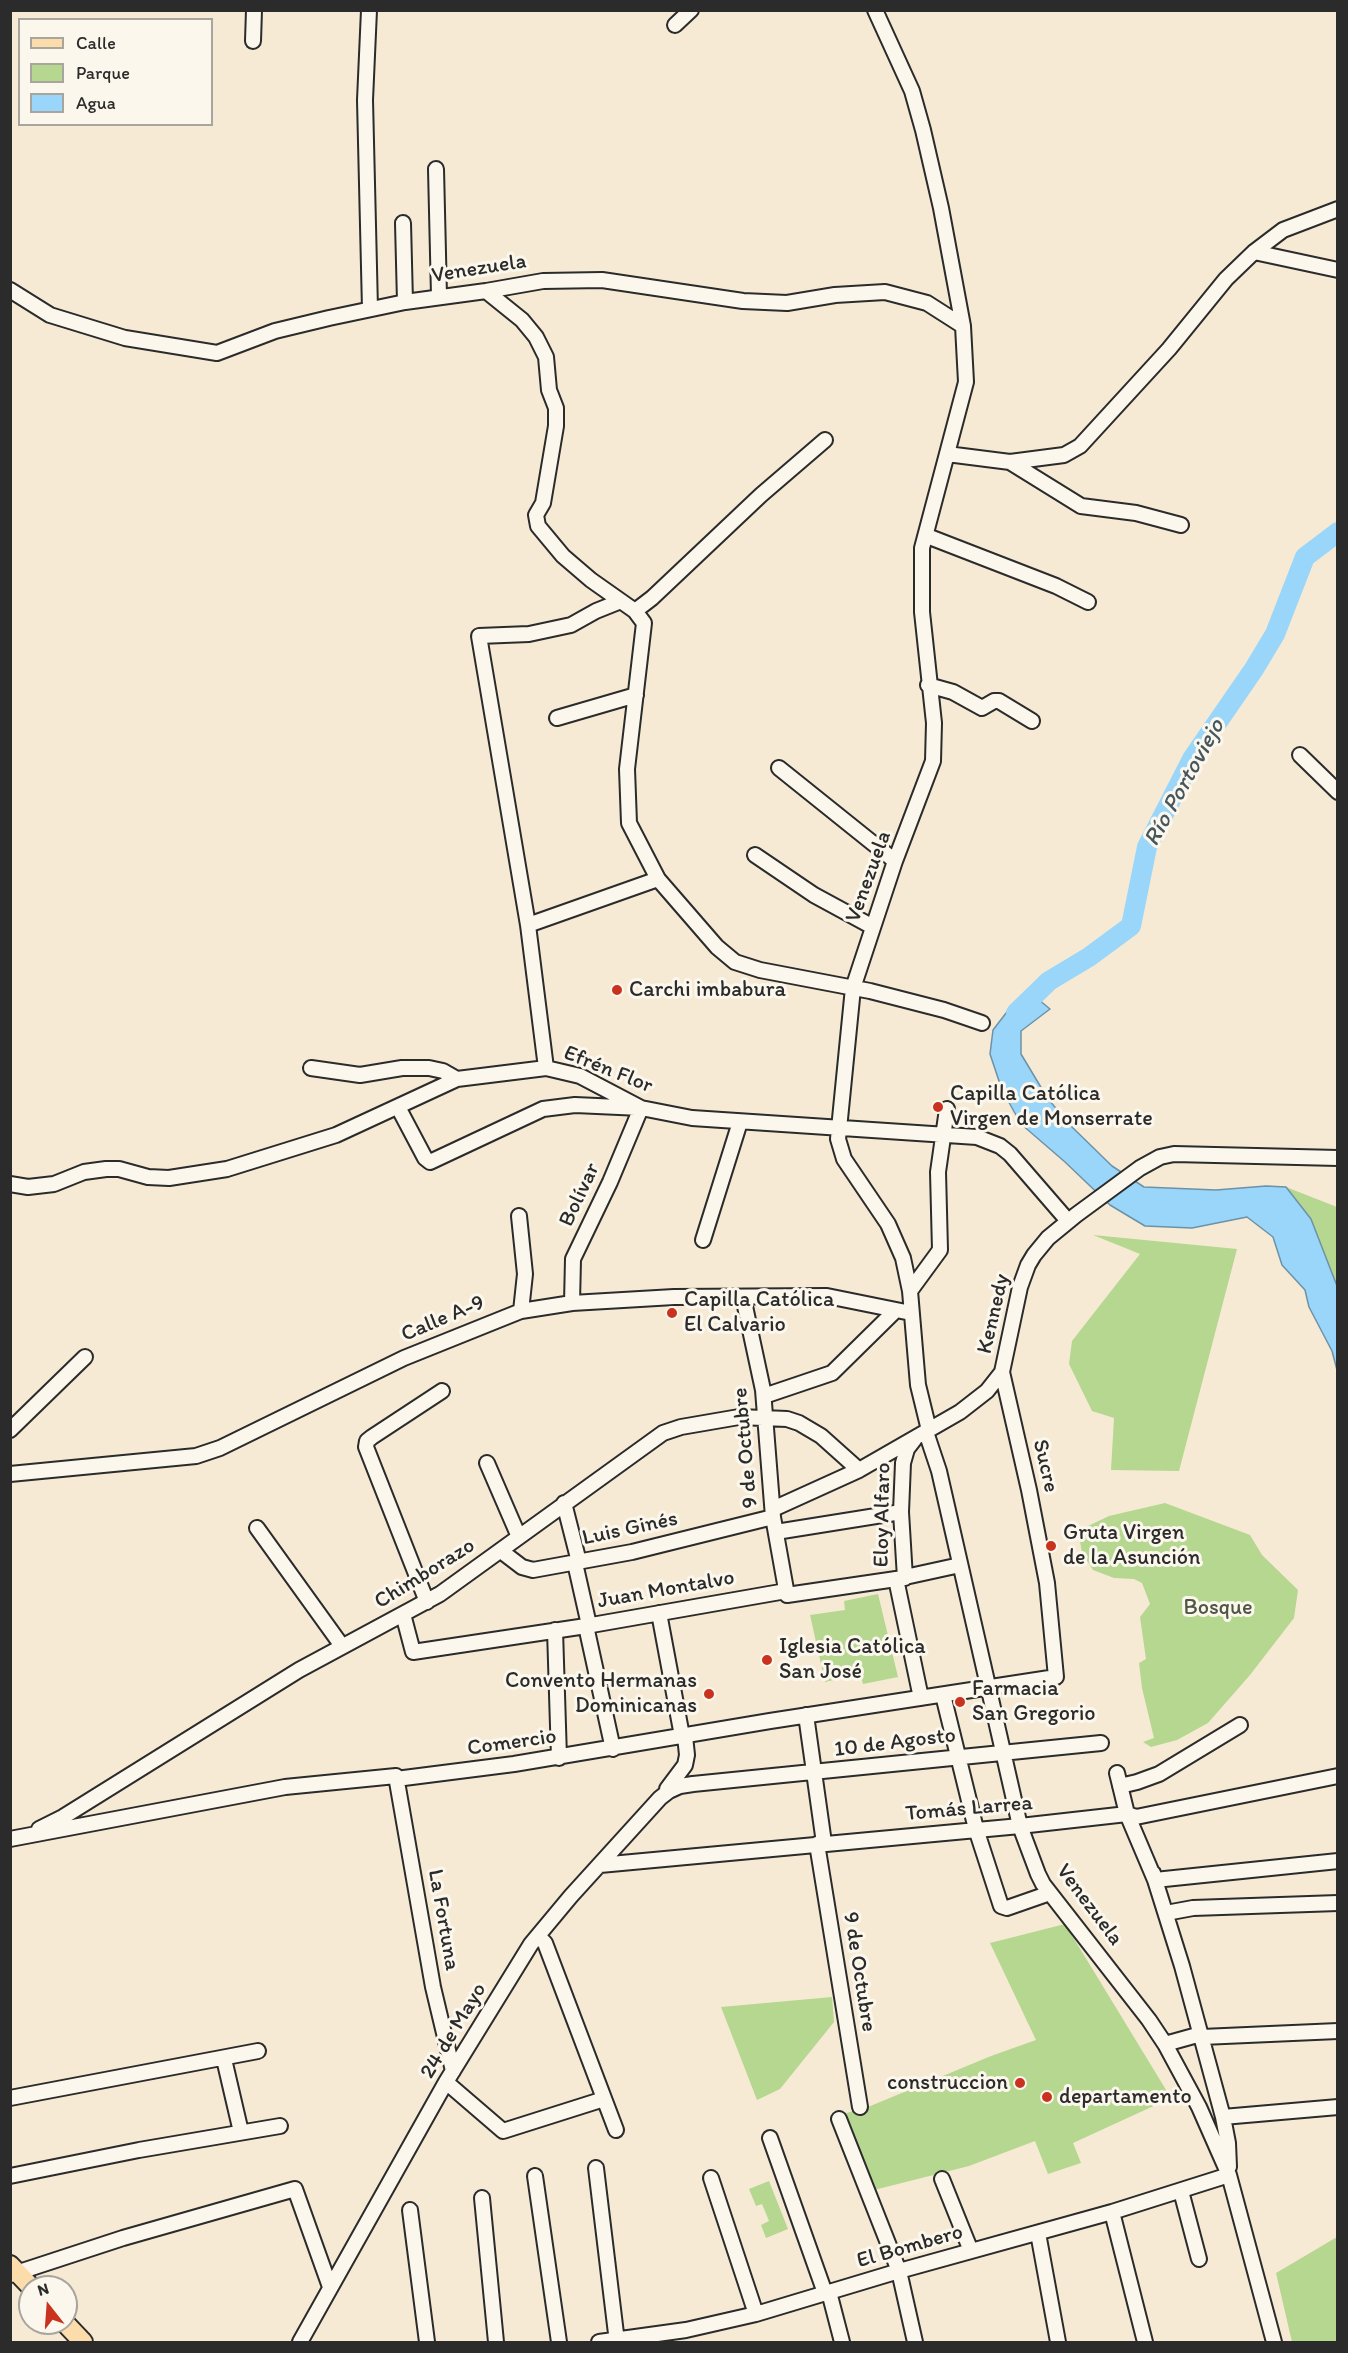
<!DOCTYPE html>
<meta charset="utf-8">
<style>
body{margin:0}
#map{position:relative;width:1348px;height:2353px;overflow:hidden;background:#f6ead4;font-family:Itim,sans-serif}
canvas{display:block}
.frame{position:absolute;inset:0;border:12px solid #2b2b2b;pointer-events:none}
.legend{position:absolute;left:18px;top:18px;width:195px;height:108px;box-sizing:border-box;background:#fbf7ec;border:2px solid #a8a59f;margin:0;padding:8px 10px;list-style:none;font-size:18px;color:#2b2b2b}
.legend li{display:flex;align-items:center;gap:12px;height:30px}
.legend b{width:30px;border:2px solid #a8a59f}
.north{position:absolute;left:18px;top:2275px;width:60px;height:60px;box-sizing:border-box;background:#fbf7ec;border:2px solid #a8a59f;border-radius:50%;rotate:343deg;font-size:16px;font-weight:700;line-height:24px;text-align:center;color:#2b2b2b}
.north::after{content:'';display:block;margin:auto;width:21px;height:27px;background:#c8321e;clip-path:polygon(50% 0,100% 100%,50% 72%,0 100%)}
</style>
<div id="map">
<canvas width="1348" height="2353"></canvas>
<div class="frame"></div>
<ul class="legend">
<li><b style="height:8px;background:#fddcac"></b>Calle</li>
<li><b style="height:16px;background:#b5d790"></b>Parque</li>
<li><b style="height:16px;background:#99d6fa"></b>Agua</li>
</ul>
<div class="north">N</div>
</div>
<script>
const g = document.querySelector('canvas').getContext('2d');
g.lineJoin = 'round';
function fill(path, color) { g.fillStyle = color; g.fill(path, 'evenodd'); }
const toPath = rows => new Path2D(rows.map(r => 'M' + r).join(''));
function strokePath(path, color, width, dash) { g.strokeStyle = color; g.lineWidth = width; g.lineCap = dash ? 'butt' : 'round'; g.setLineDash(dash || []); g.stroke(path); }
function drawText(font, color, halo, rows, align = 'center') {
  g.font = font + ' Itim,sans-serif'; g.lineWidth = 6; g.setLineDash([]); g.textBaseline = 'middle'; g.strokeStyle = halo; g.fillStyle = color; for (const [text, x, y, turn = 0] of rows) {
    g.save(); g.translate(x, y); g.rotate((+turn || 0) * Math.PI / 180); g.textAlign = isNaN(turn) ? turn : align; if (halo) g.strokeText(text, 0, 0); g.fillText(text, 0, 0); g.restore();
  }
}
fill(toPath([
 [1286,1187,1337,1207,1337,1286,1311,1219],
 [1093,1235,1237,1249,1179,1471,1111,1470,1114,1418,1092,1411,1069,1364,1072,1341,1140,1254],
 [1165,1503,1250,1535,1262,1555,1298,1590,1294,1618,1250,1675,1208,1723,1177,1740,1151,1747,1143,1742,1154,1738,1142,1688,1139,1663,1146,1659,1140,1617,1150,1604,1142,1583,1134,1579,1114,1578,1093,1570,1082,1553,1080,1541,1086,1527,1109,1516],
 [878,1594,898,1677,863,1684,860,1674,825,1682,810,1615,845,1610,844,1601],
 [1065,1924,1171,2098,1073,2143,1081,2163,1048,2174,1035,2141,969,2166,874,2190,843,2114,868,2107,991,2056,1036,2040,990,1943],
 [832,1997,834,2022,780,2089,757,2100,721,2007],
 [769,2181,788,2229,766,2238,761,2225,769,2221,762,2204,756,2206,749,2189],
 [1337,2237,1337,2342,1292,2342,1276,2273]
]), '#b5d790');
const water = toPath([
 [1027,990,1050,1009,1021,1031,1021,1054,1048,1099,1073,1128,1112,1166,1144,1187,1216,1190,1266,1186,1286,1187,1311,1219,1337,1286,1337,1370,1332,1351,1309,1307,1305,1290,1282,1265,1273,1237,1247,1217,1192,1228,1145,1226,1110,1205,1065,1162,1021,1124,1002,1090,990,1054,993,1030,1013,1004,1027,990]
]);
fill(water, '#99d6fa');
strokePath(water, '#6d92a7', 1.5);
strokePath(toPath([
 [1016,1013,1049,981,1089,957,1131,926,1147,847,1192,759,1254,669,1275,634,1305,557,1338,532]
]), '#99d6fa', 20);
const minor = toPath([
 [369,10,365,100,370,309],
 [875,10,912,91,923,130,941,208,963,326,966,382,922,548,922,612,934,723,933,761,895,861,853,988,838,1139,844,1159,888,1224,903,1258,910,1291,918,1385,929,1430],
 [675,25,691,10],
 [253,41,254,10],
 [436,169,439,296],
 [403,223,405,302],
 [1254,252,1338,270],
 [10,290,50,315,125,338,217,353,275,331,329,318,405,302,486,291,543,281,602,280,743,301,787,303,835,295,885,292,927,303,963,326],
 [486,291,522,320,536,337,546,357,549,390,556,408,556,426,543,503,536,515,538,526,563,556,591,580,635,611,644,623,627,769,629,823,658,879,717,947,735,962,760,970,870,991,944,1010,982,1023],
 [947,454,1010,462,1064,455,1080,446,1169,349,1226,279,1254,252,1283,230,1338,209],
 [1010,462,1081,506,1136,513,1181,525],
 [927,536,1056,586,1088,602],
 [635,611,652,598,761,495,825,440],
 [928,685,953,692,982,708,994,701,999,701,1032,721],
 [557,718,636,695],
 [1300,755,1338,792],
 [779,768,895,861],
 [755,855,814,895,873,927],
 [528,925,658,879],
 [311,1068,360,1075,402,1068,429,1068,443,1071,457,1079],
 [546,1068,528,925,479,636,529,634,571,625,596,611,621,601],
 [398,1107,425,1158,430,1162,543,1109,575,1105,641,1108,610,1182,573,1259,572,1303],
 [10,1184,28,1187,54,1184,84,1172,106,1169,119,1169,148,1177,169,1178,227,1169,336,1135,457,1079,546,1068,580,1076,641,1108,692,1118,977,1137,1000,1146,1010,1154,1068,1221],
 [519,1216,525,1274,521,1311],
 [703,1240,740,1122],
 [910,1291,940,1250,938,1172,947,1109],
 [743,1297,763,1390,773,1517,787,1595],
 [764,1396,832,1373,895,1311],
 [10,1430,85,1357],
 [926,1432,939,1471,1020,1826,1038,1874,1043,1884,1149,2020,1165,2044,1199,2107,1229,2175,1274,2342],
 [914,1440,907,1449,903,1463,901,1512,905,1578,896,1579,921,1698],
 [487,1463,519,1537],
 [10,1474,196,1456,220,1448,404,1358,521,1311,572,1303,674,1297,827,1296,911,1313],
 [564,1503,579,1562],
 [773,1509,859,1470,960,1412,987,1391,1002,1372,1020,1287,1028,1265,1034,1255,1048,1238,1076,1215,1140,1168,1160,1157,1174,1154,1338,1158],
 [257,1528,342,1646],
 [776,1532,901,1512],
 [501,1551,522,1567,533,1570,632,1552,773,1517],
 [575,1563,589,1625,586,1626,613,1749],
 [427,1602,366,1447,367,1441,372,1437,442,1391],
 [659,1613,682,1736],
 [403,1614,413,1652,586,1626,786,1591,787,1595,896,1579,960,1565],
 [555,1630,559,1758],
 [943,1695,976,1829,1001,1906,1007,1908,1050,1893],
 [806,1715,824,1843],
 [1117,1773,1127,1814,1155,1880,1182,1966,1223,2117,1228,2143,1229,2167],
 [396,1776,433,1987,453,2071],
 [1120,1786,1137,1782,1159,1774,1240,1725],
 [667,1789,685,1765,687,1755,685,1736],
 [39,1829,63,1817,299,1670,440,1594,663,1433,681,1427,739,1417,787,1419,799,1423,821,1436,859,1470],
 [10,1839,285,1787,396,1776,396,1779,514,1764,770,1721,1056,1677,1047,1583,1029,1490,1002,1372],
 [817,1844,860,2107],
 [600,1865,1020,1826,1127,1814,1136,1817,1338,1776],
 [1153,1873,1155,1880,1338,1861],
 [1166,1913,1193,1908,1338,1903],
 [538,1936,545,1943,616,2130],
 [1165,2044,1201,2034,1202,2037,1338,2031],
 [224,2059,241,2132],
 [446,2082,503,2131,604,2099],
 [10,2098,258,2051],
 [1223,2117,1338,2107],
 [839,2119,899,2271,915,2342],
 [770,2138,825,2293,829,2292,842,2342],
 [596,2168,617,2342],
 [10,2176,139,2150,280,2126],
 [535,2176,559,2342],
 [711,2178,756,2314],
 [942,2179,971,2251],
 [1181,2191,1199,2259],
 [482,2198,496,2342],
 [410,2210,427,2342],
 [1112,2212,1145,2342],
 [1038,2233,1058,2342],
 [10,2275,123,2238,295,2189,330,2287],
 [300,2342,446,2082,531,1944,571,1896,660,1798,669,1791,680,1786,693,1784,1101,1743],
 [599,2342,686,2330,756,2314,899,2271,1112,2212,1229,2175]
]);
const major = toPath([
 [10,2265,31,2287],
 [65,2323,83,2342]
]);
strokePath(minor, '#2b2b2b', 18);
strokePath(major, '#2b2b2b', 22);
strokePath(minor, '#fbf7ec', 14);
strokePath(major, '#fddcac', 18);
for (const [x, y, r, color] of [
 [617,990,6,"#c8321e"],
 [938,1107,6,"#c8321e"],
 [672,1313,6,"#c8321e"],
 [1051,1546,6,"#c8321e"],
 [767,1660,6,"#c8321e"],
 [709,1694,6,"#c8321e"],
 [960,1702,6,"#c8321e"],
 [1020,2083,6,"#c8321e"],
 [1047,2097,6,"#c8321e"]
]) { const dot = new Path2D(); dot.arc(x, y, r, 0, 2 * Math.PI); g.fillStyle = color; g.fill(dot); strokePath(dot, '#fbf7ec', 2); }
drawText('22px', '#2b2b2b', '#fbf7ec', [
 ["Venezuela",479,269,-9],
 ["Venezuela",869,877,-70],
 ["Efrén Flor",608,1070,22],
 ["Bolívar",580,1195,-65],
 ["Kennedy",994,1314,-77],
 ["Calle A-9",443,1319,-23],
 ["9 de Octubre",746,1448,-95],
 ["Sucre",1045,1466,77],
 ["Eloy Alfaro",883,1515,-89],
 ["Luis Ginés",630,1529,-12],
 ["Chimborazo",425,1574,-32],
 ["Juan Montalvo",666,1590,-10],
 ["Comercio",512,1743,-8],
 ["10 de Agosto",895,1743,-7],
 ["Tomás Larrea",969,1809,-5],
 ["Venezuela",1089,1905,53],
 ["La Fortuna",443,1920,80],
 ["9 de Octubre",859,1972,81],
 ["24 de Mayo",454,2031,-59],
 ["El Bombero",910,2247,-16]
]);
drawText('22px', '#2b2b2b', '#fbf7ec', [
 ["Carchi imbabura",629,990],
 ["Capilla Católica",950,1094],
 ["Virgen de Monserrate",950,1119],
 ["Capilla Católica",684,1300],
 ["El Calvario",684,1325],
 ["Gruta Virgen",1063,1533],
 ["de la Asunción",1063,1558],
 ["Iglesia Católica",779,1647],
 ["San José",779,1672],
 ["Convento Hermanas",697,1681,"right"],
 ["Dominicanas",697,1706,"right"],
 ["Farmacia",972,1689],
 ["San Gregorio",972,1714],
 ["construccion",1008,2083,"right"],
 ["departamento",1059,2097]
], 'left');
drawText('22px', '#4e5644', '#fbf7ec', [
 ["Bosque",1218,1608]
]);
drawText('italic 24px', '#46565f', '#fbf7ec', [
 ["Río Portoviejo",1185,783,-61]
]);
</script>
